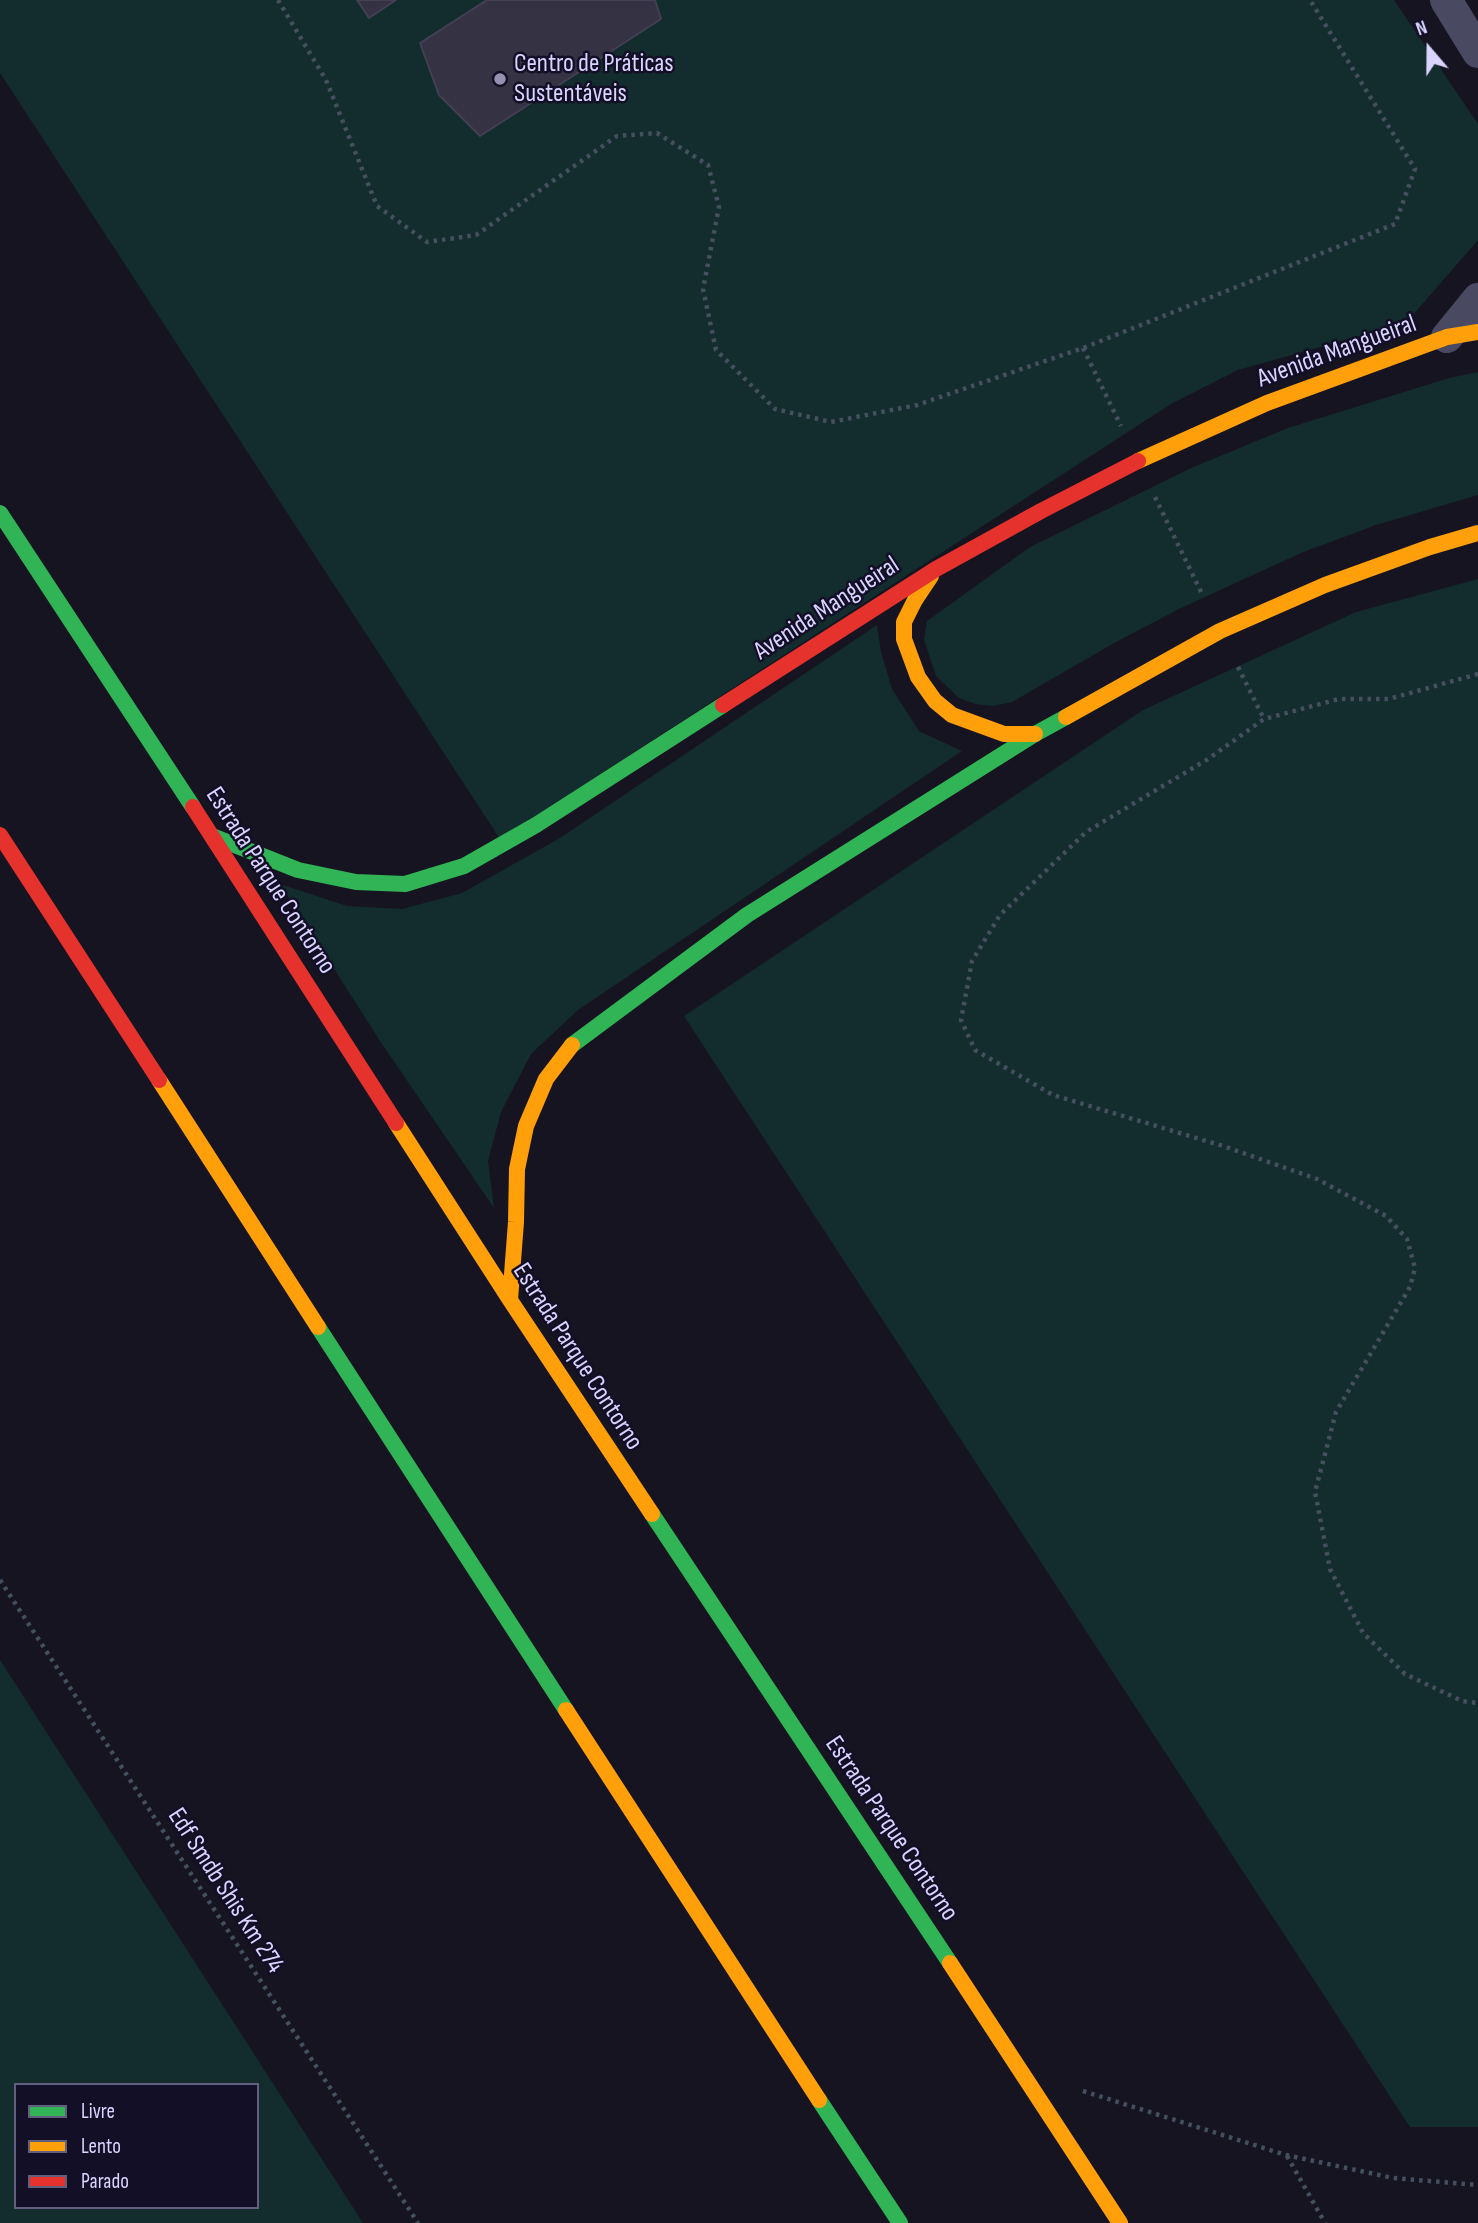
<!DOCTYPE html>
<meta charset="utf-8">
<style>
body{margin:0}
#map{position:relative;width:1478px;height:2223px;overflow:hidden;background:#161421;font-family:"Sofia Sans Condensed",sans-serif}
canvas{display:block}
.legend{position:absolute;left:14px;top:2083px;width:245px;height:126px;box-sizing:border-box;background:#130f26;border:2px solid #625e7d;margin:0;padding:9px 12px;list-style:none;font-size:21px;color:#d9d4ff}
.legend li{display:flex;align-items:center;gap:14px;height:35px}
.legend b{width:35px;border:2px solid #625e7d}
.north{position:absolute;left:1394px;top:14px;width:70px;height:70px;-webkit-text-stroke:5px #130f26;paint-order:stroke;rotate:340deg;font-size:19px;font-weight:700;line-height:28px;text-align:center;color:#d9d4ff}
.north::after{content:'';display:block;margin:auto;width:24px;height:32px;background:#d9d4ff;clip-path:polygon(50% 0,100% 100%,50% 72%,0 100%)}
</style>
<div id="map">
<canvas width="1478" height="2223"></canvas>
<ul class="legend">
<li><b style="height:9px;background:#30b455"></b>Livre</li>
<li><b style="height:9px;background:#ff9f0a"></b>Lento</li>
<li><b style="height:9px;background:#e5322d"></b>Parado</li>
</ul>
<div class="north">N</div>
</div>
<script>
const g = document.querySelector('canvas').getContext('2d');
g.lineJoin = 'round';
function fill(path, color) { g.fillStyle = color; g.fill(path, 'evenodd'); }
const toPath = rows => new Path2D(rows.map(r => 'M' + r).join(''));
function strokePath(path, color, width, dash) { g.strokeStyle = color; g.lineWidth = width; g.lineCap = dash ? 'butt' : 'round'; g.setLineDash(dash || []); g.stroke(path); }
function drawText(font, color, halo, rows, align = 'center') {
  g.font = font + ' "Sofia Sans Condensed",sans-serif'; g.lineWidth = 5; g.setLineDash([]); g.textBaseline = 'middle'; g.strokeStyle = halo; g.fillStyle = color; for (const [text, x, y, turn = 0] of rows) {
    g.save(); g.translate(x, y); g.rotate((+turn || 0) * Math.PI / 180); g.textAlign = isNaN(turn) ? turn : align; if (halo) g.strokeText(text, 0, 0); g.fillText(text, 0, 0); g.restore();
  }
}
fill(toPath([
 [0,0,1394,0,1478,124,1478,240,1406,323,1238,370,1171,404,500,839,0,73],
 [1478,372,1478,495,1376,525,1301,553,1179,609,1116,642,1012,702,993,706,975,704,959,698,936,676,924,640,927,621,1030,547,1191,468,1288,428,1449,378],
 [1478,579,1478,2127,1410,2127,684,1016,1143,710,1356,612],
 [877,625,881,652,892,689,919,731,962,751,578,1010,531,1054,501,1112,488,1161,494,1208,380,1041,280,884,347,906,402,909,462,893,560,838],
 [0,1660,363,2223,0,2223],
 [16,2085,257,2085,257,2207,16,2207]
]), '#132c2d');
const building = toPath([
 [357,0,396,0,369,18,357,0],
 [487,0,655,0,661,19,480,136,439,95,420,43,487,0]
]);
fill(building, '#343243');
strokePath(building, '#433f54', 2);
strokePath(toPath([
 [278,0,326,80,377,206,427,242,476,235,617,136,657,133,708,165,719,207,703,289,716,350,775,409,831,422,917,405,1083,348,1395,224,1415,169,1310,0],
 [1083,348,1121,426],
 [1155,497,1203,596],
 [1238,667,1264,719],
 [1478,674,1389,699,1339,699,1264,719,1208,759,1086,832,1000,915,972,961,961,1020,975,1050,1053,1095,1223,1146,1317,1179,1386,1216,1407,1239,1415,1268,1410,1287,1336,1412,1315,1492,1330,1569,1363,1633,1405,1674,1462,1701,1478,1703],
 [0,1580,418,2223],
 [1083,2091,1286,2155,1393,2178,1478,2185],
 [1287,2156,1325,2223]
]), '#44505f', 4.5, [3.5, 5]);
strokePath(toPath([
 [1446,0,1478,52],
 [1447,337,1478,299]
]), '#4a4962', 32);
strokePath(toPath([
 [0,513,193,807],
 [212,836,298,870,356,882,405,884,464,866,536,825,723,705],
 [572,1045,747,915,1035,734,1066,717],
 [318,1327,566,1710],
 [652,1514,950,1963],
 [819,2100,900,2223]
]), '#30b455', 16);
strokePath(toPath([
 [1138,461,1267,403,1447,337,1478,332],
 [931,576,915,600,904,622,904,639,918,677,935,701,952,715,1004,734,1035,734],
 [1066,717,1220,631,1325,585,1430,547,1478,533],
 [159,1080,318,1327],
 [396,1123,510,1300,652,1514],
 [510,1300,516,1222,517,1169,526,1126,546,1079,572,1045],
 [566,1710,819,2100],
 [950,1963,1120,2223]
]), '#ff9f0a', 16);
strokePath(toPath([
 [723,705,936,569,1041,511,1138,461],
 [193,807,396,1123],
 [0,835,159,1080]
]), '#e5322d', 16);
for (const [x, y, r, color] of [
 [500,79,7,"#9591b1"]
]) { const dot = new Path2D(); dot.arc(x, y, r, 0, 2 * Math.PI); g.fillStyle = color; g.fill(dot); strokePath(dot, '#130f26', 2.5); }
drawText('26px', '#d9d4ff', '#130f26', [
 ["Centro de Práticas",514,64],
 ["Sustentáveis",514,94]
], 'left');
drawText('26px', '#d9d4ff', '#130f26', [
 ["Avenida Mangueiral",1337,352,-20],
 ["Avenida Mangueiral",827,609,-33],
 ["Estrada Parque Contorno",270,881,57],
 ["Estrada Parque Contorno",577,1357,57],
 ["Estrada Parque Contorno",891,1829,56],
 ["Edf Smdb Shis Km 274",225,1891,57]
]);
</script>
